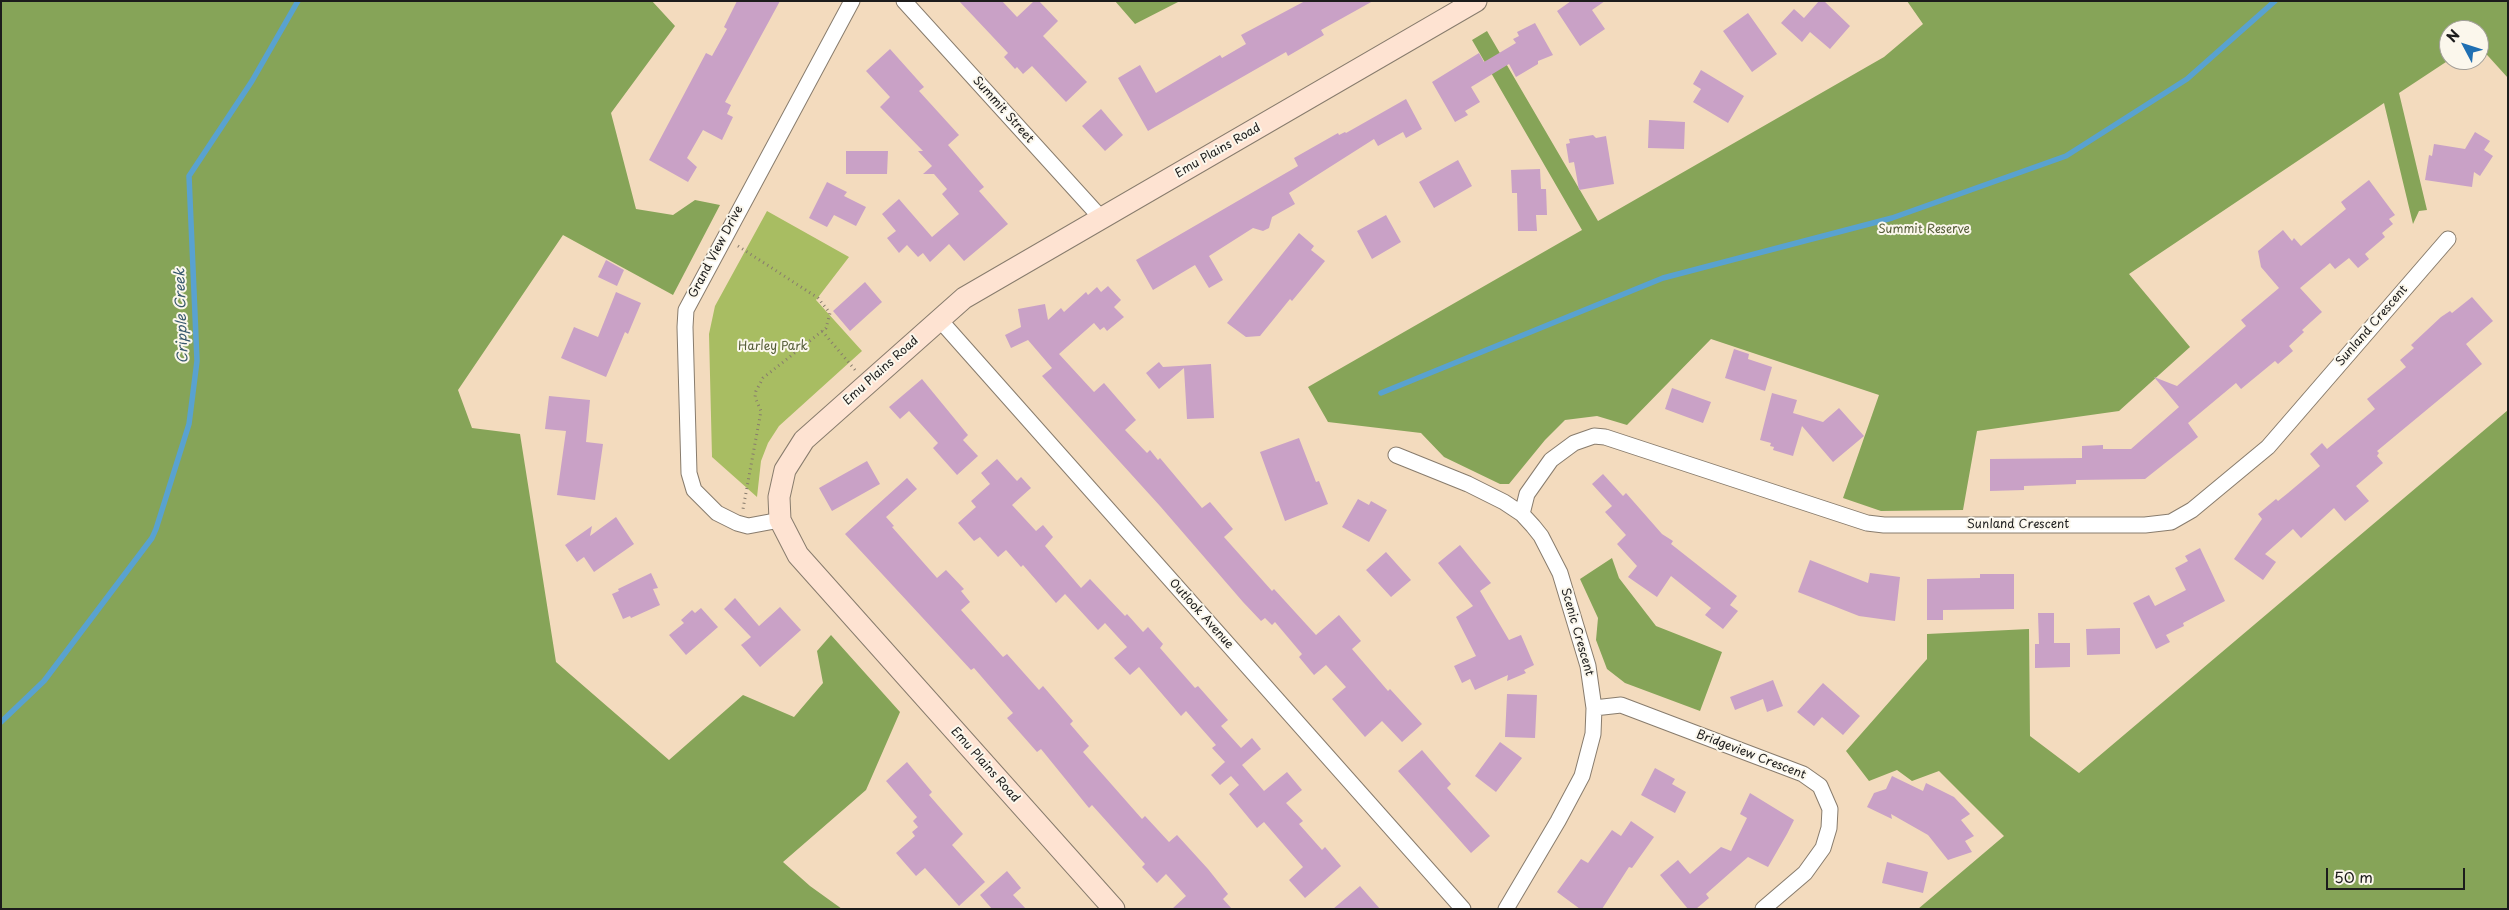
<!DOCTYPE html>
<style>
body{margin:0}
#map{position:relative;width:2509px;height:910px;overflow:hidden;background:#f3dbbe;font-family:"Playpen Sans",sans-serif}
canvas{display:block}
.frame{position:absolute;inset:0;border:2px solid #1c1c1c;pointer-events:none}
.north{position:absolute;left:2439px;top:20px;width:50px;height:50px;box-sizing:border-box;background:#fbf7ec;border:1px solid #a29f99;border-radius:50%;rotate:310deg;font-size:14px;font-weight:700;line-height:20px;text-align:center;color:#1c1c1c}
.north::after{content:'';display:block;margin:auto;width:18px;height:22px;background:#1f6fb2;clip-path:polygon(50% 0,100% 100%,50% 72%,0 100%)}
.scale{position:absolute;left:2326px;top:868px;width:139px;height:22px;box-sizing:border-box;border:2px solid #1c1c1c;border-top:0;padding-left:6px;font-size:15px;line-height:18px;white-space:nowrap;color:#1c1c1c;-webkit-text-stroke:4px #fbf7ec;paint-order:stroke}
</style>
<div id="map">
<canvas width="2509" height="910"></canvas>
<div class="frame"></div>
<div class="north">N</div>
<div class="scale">50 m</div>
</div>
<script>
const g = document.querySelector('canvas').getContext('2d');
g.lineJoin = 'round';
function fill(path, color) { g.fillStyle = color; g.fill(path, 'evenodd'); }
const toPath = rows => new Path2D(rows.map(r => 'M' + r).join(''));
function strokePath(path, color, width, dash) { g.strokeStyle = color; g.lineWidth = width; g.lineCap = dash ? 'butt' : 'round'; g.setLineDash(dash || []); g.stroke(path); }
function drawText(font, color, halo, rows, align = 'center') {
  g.font = font + ' "Playpen Sans",sans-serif'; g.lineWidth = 4; g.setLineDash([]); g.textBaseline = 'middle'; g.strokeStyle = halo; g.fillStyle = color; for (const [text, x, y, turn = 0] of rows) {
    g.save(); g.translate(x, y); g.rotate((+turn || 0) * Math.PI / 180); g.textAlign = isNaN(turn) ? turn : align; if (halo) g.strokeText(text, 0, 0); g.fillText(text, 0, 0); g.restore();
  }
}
fill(toPath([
 [767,211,849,257,816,300,862,351,779,426,768,443,761,461,757,497,712,457,709,334,715,306]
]), '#a8bd62');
fill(toPath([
 [1,1,652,1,675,26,611,113,636,209,673,215,695,200,720,205,673,295,563,235,458,390,472,428,520,434,556,662,669,760,743,695,794,717,823,683,817,651,831,635,900,712,866,790,783,862,810,886,842,909,1,909],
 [1115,1,1180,1,1135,24],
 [1907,1,2508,1,2508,78,2479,46,2479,30,2449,30,2449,60,2399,93,2427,210,2419,211,2413,224,2384,103,2129,274,2190,347,2119,411,1977,431,1963,510,1881,511,1843,498,1879,395,1711,339,1627,425,1597,416,1565,420,1545,440,1509,484,1500,484,1444,457,1421,433,1328,422,1308,387,1582,230,1472,40,1487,31,1598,221,1884,57,1923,24],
 [2508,410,2508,909,1918,909,2004,836,1939,771,1912,781,1897,770,1869,781,1846,751,1927,659,1927,634,2029,629,2030,736,2079,773],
 [1612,558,1619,578,1656,626,1722,652,1700,711,1625,683,1607,669,1596,640,1598,618,1580,579]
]), '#86a458');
strokePath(toPath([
 [1381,393,1663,278,1892,218,2066,156,2187,79,2275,1],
 [1,722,44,681,152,538,156,529,189,424,197,361,189,176,252,81,298,1]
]), '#59a2d0', 5.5);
fill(toPath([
 [737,1,780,1,725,102,731,105,727,114,733,117,722,140,703,130,687,158,697,167,688,182,649,160,706,53,712,56,727,29,724,27],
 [959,1,1002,1,1017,17,1034,1,1039,1,1058,21,1043,36,1087,82,1066,102,1032,66,1023,74,1017,67,1015,69,1004,57,1008,53],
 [1305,1,1373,1,1321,30,1324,35,1288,56,1286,52,1148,131,1118,78,1140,65,1156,93,1220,55,1222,58,1246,44,1241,35],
 [1571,1,1605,1,1592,10,1605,29,1580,46,1557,11],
 [1819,1,1824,1,1850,26,1830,49,1810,32,1802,42,1781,23,1794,9,1804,18],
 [1748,13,1777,54,1752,72,1723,31],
 [1535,23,1553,55,1538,61,1538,64,1516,77,1509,64,1471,87,1480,102,1465,111,1468,115,1455,122,1432,82,1479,53,1484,62,1516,43,1513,39,1519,36,1517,32],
 [890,49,924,87,919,91,959,135,948,145,984,187,979,191,1008,224,964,261,949,244,930,262,923,253,918,257,907,245,899,253,887,238,896,231,882,214,899,199,932,237,959,214,942,194,947,189,934,174,923,174,932,166,918,151,923,151,880,107,890,97,866,71],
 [1701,70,1744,96,1728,123,1693,102,1701,89,1693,84],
 [1406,99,1422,129,1406,138,1403,132,1378,146,1374,139,1289,193,1295,204,1272,217,1269,228,1263,231,1253,228,1209,256,1223,280,1209,288,1195,265,1153,290,1136,260,1298,166,1294,158,1338,133,1339,135,1345,132,1346,133],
 [1101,109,1123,135,1105,151,1082,126],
 [1649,120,1685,122,1684,149,1648,148],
 [2475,132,2490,141,2484,150,2493,156,2480,176,2474,172,2472,187,2425,180,2429,155,2432,156,2434,144,2465,149],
 [1593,135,1596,138,1606,136,1614,184,1579,190,1574,162,1569,163,1566,144,1570,143,1569,139],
 [846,151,888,151,887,174,846,174],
 [1458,160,1472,186,1434,208,1419,182],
 [1540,169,1541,189,1546,189,1547,215,1536,215,1537,231,1518,231,1517,193,1512,193,1511,170],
 [2369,180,2395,215,2389,219,2393,224,2382,233,2385,237,2365,254,2369,259,2358,268,2349,258,2335,269,2330,263,2300,288,2322,312,2302,330,2304,332,2289,346,2293,351,2278,364,2275,361,2241,389,2236,383,2188,423,2198,437,2145,479,2076,480,2076,484,2024,486,2024,490,1990,491,1990,459,2082,458,2082,446,2103,445,2103,449,2131,449,2179,407,2154,377,2177,386,2246,326,2241,320,2279,288,2261,267,2258,251,2283,230,2292,241,2294,238,2301,246,2346,209,2341,202],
 [827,182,847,192,844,196,866,207,856,226,834,215,827,227,809,218],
 [1386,215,1401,242,1372,259,1357,231],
 [1299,233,1314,246,1311,250,1325,261,1292,301,1290,299,1260,336,1246,337,1227,323],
 [606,260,624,270,617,286,598,277],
 [865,282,882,302,850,331,833,311],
 [1108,286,1121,300,1114,307,1124,317,1107,331,1104,327,1100,330,1094,323,1059,354,1094,392,1104,383,1136,420,1125,430,1147,453,1150,450,1158,460,1160,458,1202,508,1210,502,1233,529,1224,537,1272,591,1274,589,1316,635,1339,615,1361,641,1352,649,1388,691,1390,689,1422,724,1402,742,1382,721,1365,737,1332,699,1346,687,1326,665,1314,675,1299,657,1302,654,1275,622,1272,625,1265,618,1261,621,1243,602,1160,506,1042,376,1052,368,1028,340,1011,348,1005,335,1021,327,1018,309,1045,304,1048,320,1061,308,1064,312,1086,292,1088,295,1097,287,1101,292],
 [616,292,641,303,628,334,625,332,606,377,561,358,574,327,598,337],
 [2472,297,2493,321,2466,344,2482,364,2377,451,2379,453,2377,456,2383,463,2356,486,2369,501,2345,521,2334,508,2301,538,2293,529,2265,554,2276,562,2263,580,2234,559,2262,519,2258,514,2276,499,2278,501,2288,493,2320,466,2310,454,2322,443,2327,449,2375,409,2367,399,2406,367,2400,360,2414,348,2411,345,2441,317,2450,311,2452,313],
 [1734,349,1749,354,1748,359,1772,367,1765,391,1725,378],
 [1159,362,1163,367,1211,364,1214,418,1187,419,1184,368,1159,389,1146,373],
 [922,379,968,435,963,440,978,456,957,475,933,448,938,443,909,411,900,419,889,407],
 [1672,388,1711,402,1703,423,1665,409],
 [1772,393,1797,400,1793,413,1823,422,1839,408,1864,436,1833,462,1802,426,1793,456,1773,450,1774,447,1770,446,1771,443,1760,440],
 [549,396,590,400,586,442,603,444,595,500,557,495,566,431,545,429],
 [1299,438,1316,482,1319,481,1328,504,1285,521,1260,452],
 [997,459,1017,481,1021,477,1031,488,1012,505,1036,531,1043,525,1053,537,1045,546,1081,588,1090,579,1125,616,1127,614,1143,632,1148,627,1163,644,1160,648,1195,688,1198,686,1228,720,1221,726,1241,748,1252,738,1261,749,1242,765,1264,791,1287,772,1302,790,1286,803,1303,821,1299,824,1322,850,1325,847,1341,866,1305,898,1289,880,1303,867,1264,822,1257,828,1229,794,1239,785,1231,776,1220,785,1211,775,1225,762,1212,748,1216,745,1186,711,1181,716,1139,667,1130,675,1114,658,1127,647,1105,623,1098,630,1065,594,1056,603,1023,565,1021,567,1006,550,998,557,980,537,974,541,958,523,976,507,971,501,990,484,981,473],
 [867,461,880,484,832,511,819,488],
 [1603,474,1623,496,1626,493,1662,534,1673,541,1671,544,1737,596,1730,605,1738,611,1723,629,1705,615,1711,608,1671,576,1657,597,1628,577,1637,566,1617,544,1626,535,1605,512,1612,506,1592,484],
 [907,478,917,489,886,517,894,526,892,527,937,578,946,570,964,589,961,591,970,602,961,610,1003,657,1007,654,1039,690,1043,686,1073,721,1070,724,1089,746,1083,752,1142,819,1145,816,1169,842,1177,835,1208,869,1228,894,1223,899,1232,909,1172,909,1186,896,1166,874,1157,883,1142,867,1145,864,1092,805,1089,808,1041,749,1037,752,1007,718,1013,713,974,668,971,670,845,534],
 [1358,499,1369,505,1371,501,1387,510,1369,542,1342,527],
 [616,517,634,544,594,572,584,557,577,562,565,545,592,526,590,536],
 [1460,545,1491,583,1480,591,1509,640,1521,635,1534,665,1524,670,1526,673,1507,681,1508,675,1475,690,1470,679,1462,683,1454,666,1476,656,1456,617,1473,606,1438,563],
 [2200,548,2225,601,2183,623,2184,626,2166,635,2170,642,2156,649,2133,603,2149,595,2155,606,2186,590,2175,568,2188,561,2185,556],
 [1386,552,1411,580,1391,597,1366,570],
 [1810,560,1868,583,1870,573,1900,577,1895,621,1859,616,1798,592],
 [651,573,658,588,653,589,660,605,631,618,630,616,623,619,612,594,619,591,618,589],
 [1980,574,2014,574,2014,609,1943,610,1943,620,1927,620,1927,579,1980,578],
 [735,598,759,626,780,607,801,630,760,667,741,645,751,637,724,609],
 [701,608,718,627,686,655,669,635,684,623,681,620,692,610,695,613],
 [2038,613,2054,613,2054,643,2070,643,2070,667,2035,668,2035,644,2039,644],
 [2120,628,2120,654,2087,655,2086,629],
 [1773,680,1783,706,1767,712,1763,699,1735,710,1730,697],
 [1823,683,1860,716,1843,735,1822,717,1814,726,1797,712],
 [1507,694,1537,695,1535,738,1505,737],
 [1500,742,1522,758,1496,792,1475,776],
 [1422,750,1451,784,1447,788,1490,836,1471,853,1398,771],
 [907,762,932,792,929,795,963,834,952,845,985,882,959,906,925,868,916,876,896,853,915,836,912,832,918,827,913,821,917,817,886,781],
 [1655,768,1675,779,1672,784,1686,792,1675,813,1641,795],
 [1892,776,1923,791,1926,783,1954,797,1970,814,1961,820,1974,836,1965,841,1972,852,1948,860,1928,835,1891,814,1892,819,1867,807,1874,793,1886,789],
 [1750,793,1794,820,1787,834,1768,867,1748,857,1706,894,1709,898,1696,909,1688,909,1660,875,1678,860,1690,874,1721,847,1731,851,1747,818,1740,814],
 [1631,821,1654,837,1632,868,1629,867,1602,909,1580,909,1557,892,1581,859,1588,863,1612,830,1621,836],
 [1887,862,1928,872,1923,893,1882,883],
 [1007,871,1021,888,1013,895,1026,909,992,909,980,895],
 [1360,886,1380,909,1333,909]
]), '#c9a1c6');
const street = toPath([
 [904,1,1102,219],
 [939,319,1463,909],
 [1396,455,1468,484,1504,502,1522,514,1533,526,1541,536,1560,573,1588,666,1594,708,1593,734,1582,776,1558,821,1506,909],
 [1522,514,1527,494,1551,460,1574,443,1594,436,1605,437,1867,523,1884,525,2145,525,2171,522,2192,510,2268,447,2448,239],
 [780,520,748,526,737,523,717,513,694,490,689,473,685,327,686,310,852,1],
 [1594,708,1621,705,1803,774,1820,786,1830,809,1829,828,1823,848,1805,873,1763,909]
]);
const secondary = toPath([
 [1114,909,798,555,780,520,779,497,785,470,804,440,964,298,1476,1]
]);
strokePath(street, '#887c6d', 17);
strokePath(secondary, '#887c6d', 23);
strokePath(toPath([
 [738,246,818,298,830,313,826,328,763,378,756,391,755,397,761,411,743,509],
 [822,331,856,371]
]), '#887c6d', 3, [1, 4]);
strokePath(street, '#fff', 15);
strokePath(secondary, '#fee3d2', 21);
drawText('12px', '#1c1c1c', '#fbf7ec', [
 ["Summit Street",1003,110,48],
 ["Emu Plains Road",1218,151,-30],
 ["Grand View Drive",716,252,-62],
 ["Sunland Crescent",2372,326,-49],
 ["Emu Plains Road",881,371,-42],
 ["Sunland Crescent",2018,525],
 ["Outlook Avenue",1201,614,48],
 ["Scenic Crescent",1577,632,74],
 ["Bridgeview Crescent",1751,755,21],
 ["Emu Plains Road",985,765,48]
]);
drawText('12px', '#545c38', '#fbf7ec', [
 ["Summit Reserve",1924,230],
 ["Harley Park",773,347]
]);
drawText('italic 14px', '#37586d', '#fbf7ec', [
 ["Cripple Creek",182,316,-92]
]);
</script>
